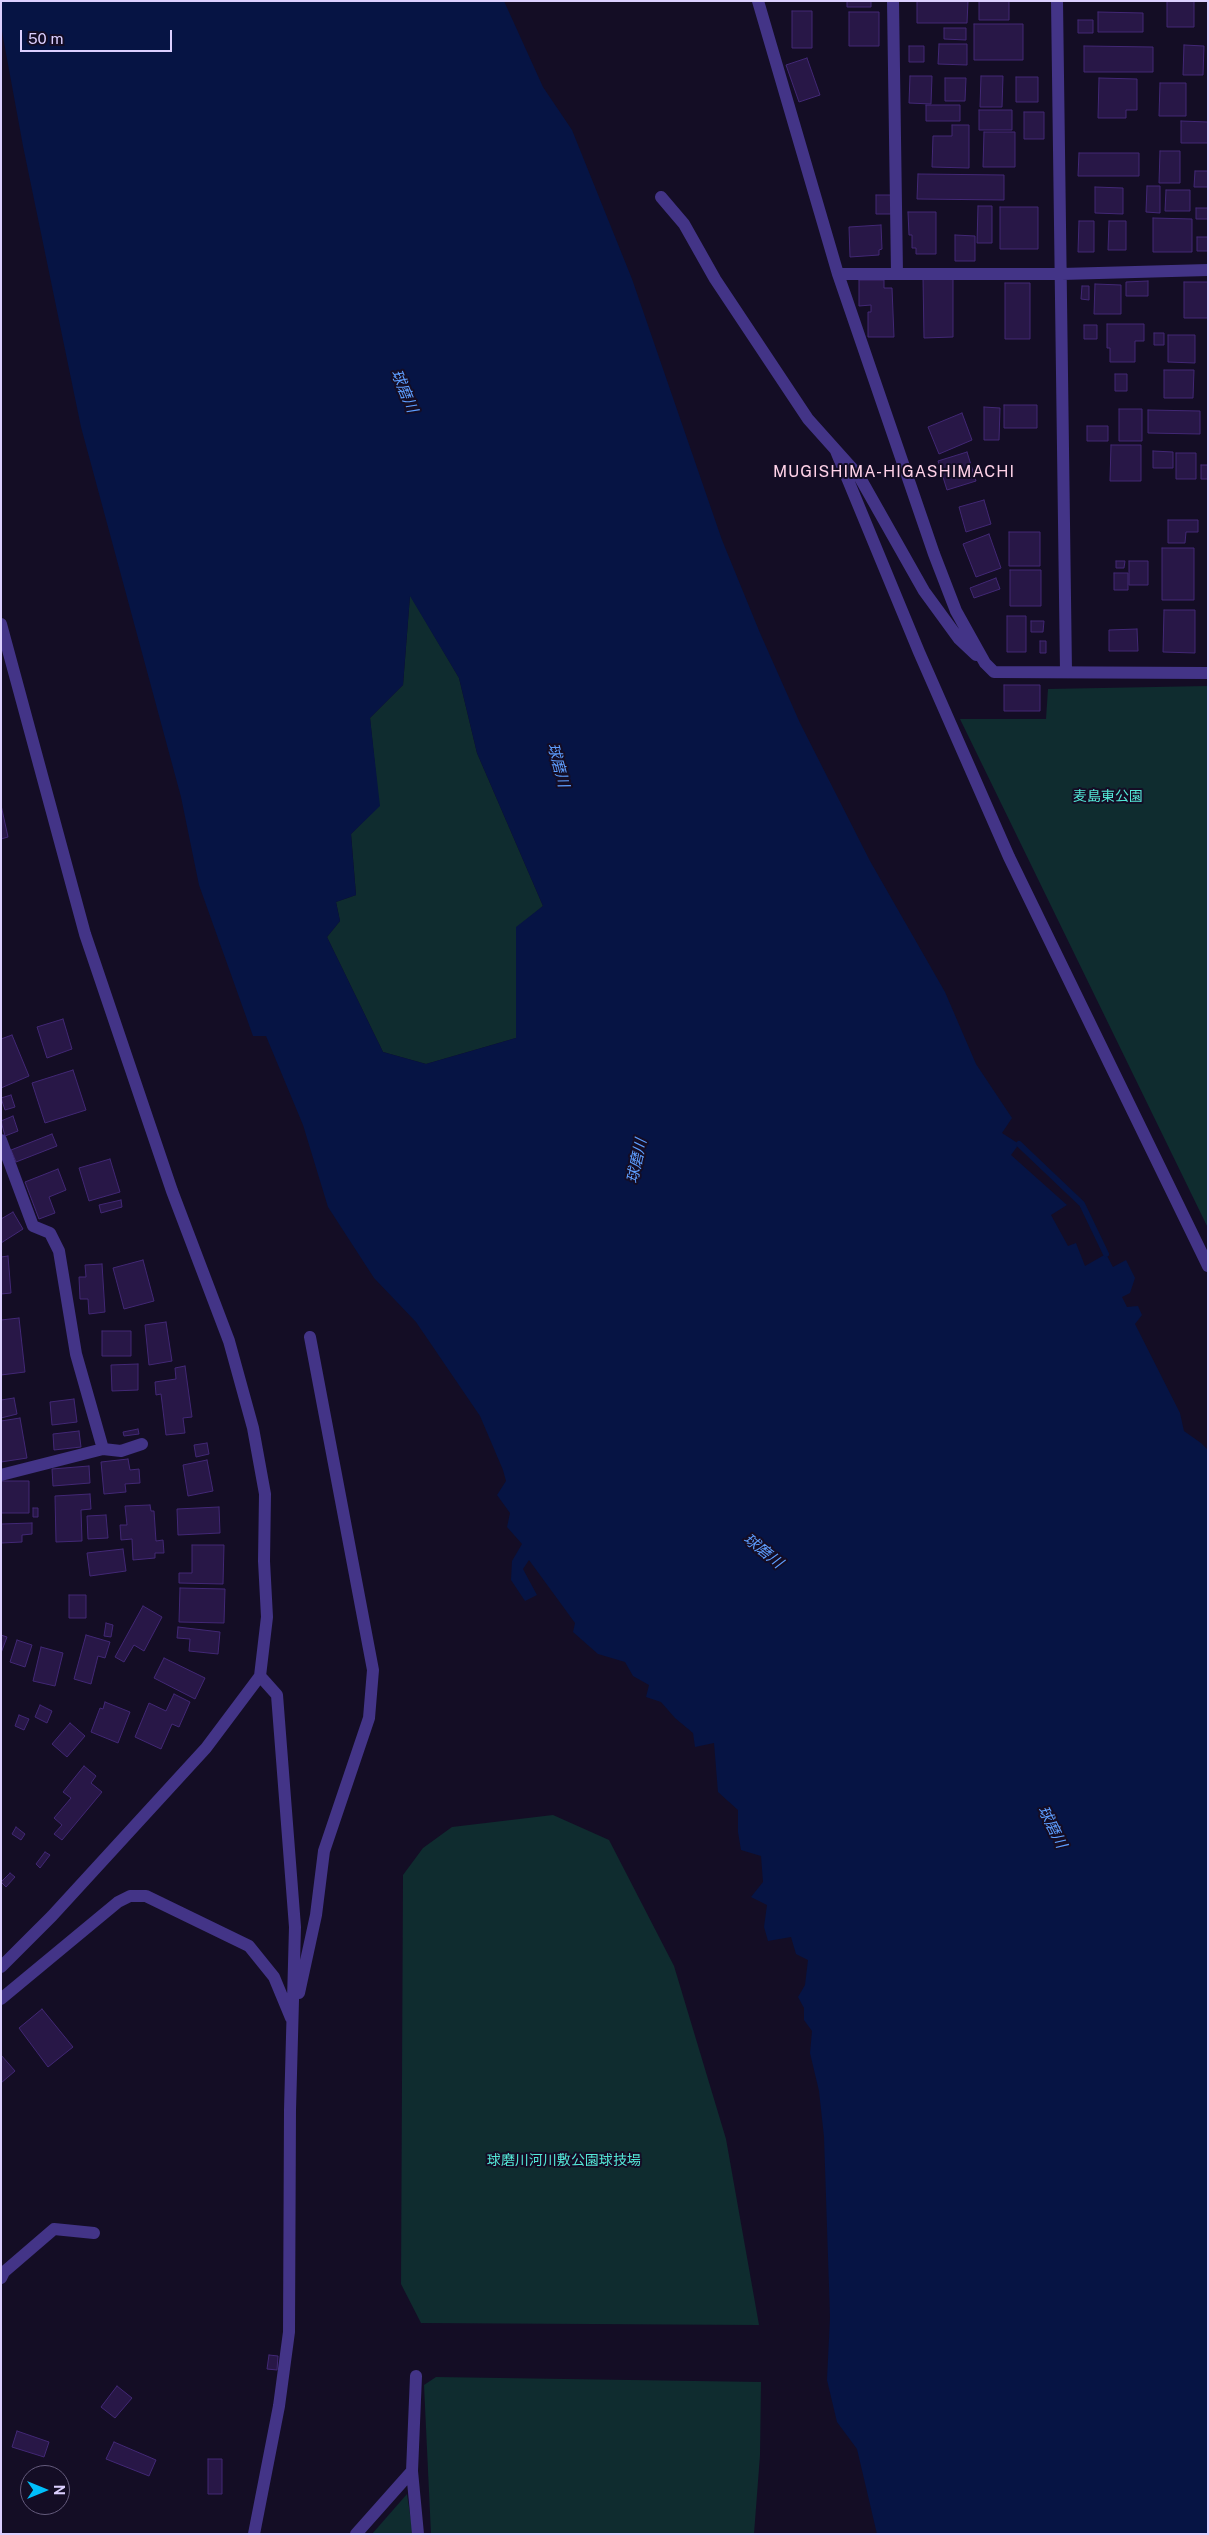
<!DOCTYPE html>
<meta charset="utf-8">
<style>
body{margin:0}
#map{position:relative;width:1209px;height:2535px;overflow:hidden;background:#140d25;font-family:"Public Sans",sans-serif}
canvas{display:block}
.frame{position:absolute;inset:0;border:2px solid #dcd0ff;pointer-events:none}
.north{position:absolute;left:20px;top:2465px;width:50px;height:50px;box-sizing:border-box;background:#140d25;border:1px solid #645b7c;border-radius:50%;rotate:90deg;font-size:14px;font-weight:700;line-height:20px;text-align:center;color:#dcd0ff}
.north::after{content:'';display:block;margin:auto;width:18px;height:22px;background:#00bffb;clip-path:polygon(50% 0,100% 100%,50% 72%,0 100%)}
.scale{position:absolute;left:20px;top:30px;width:152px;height:22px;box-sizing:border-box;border:2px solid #dcd0ff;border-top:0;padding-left:6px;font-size:15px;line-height:18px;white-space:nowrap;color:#dcd0ff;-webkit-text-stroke:4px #140d25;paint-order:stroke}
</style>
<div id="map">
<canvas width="1209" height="2535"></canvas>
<div class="frame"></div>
<div class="north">N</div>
<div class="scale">50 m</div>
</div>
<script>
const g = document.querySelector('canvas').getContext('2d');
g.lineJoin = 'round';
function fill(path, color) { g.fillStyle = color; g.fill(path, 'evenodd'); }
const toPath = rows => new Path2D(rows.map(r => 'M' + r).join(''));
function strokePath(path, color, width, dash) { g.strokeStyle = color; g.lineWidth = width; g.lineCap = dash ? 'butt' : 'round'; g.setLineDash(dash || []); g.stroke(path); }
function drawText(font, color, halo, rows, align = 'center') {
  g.font = font + ' "Public Sans","Noto Sans JP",sans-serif'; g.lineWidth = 4; g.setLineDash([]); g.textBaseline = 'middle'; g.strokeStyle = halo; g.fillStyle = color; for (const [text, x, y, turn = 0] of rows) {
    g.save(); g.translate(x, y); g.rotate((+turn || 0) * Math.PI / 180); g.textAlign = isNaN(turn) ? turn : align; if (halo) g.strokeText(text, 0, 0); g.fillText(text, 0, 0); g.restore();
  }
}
fill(toPath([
 [410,595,459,678,477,753,543,906,516,928,516,1038,426,1064,383,1052,327,937,340,921,336,902,356,895,351,834,379,806,370,718,403,685],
 [1208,686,1208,1228,960,719,1046,719,1048,689],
 [553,1815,609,1840,674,1966,726,2139,759,2325,421,2323,401,2284,403,1875,423,1848,452,1827],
 [436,2377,761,2382,760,2455,754,2534,431,2534,424,2385],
 [407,2494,413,2534,372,2534]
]), '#0f2c2f');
fill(toPath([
 [1,1,504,1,543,87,572,130,632,279,722,540,760,633,800,723,870,861,945,992,976,1064,1012,1118,1002,1133,1019,1144,1011,1155,1067,1205,1051,1215,1068,1246,1076,1243,1085,1266,1106,1254,1113,1267,1126,1260,1135,1278,1130,1293,1122,1297,1127,1307,1138,1306,1142,1315,1135,1324,1180,1413,1184,1431,1201,1443,1208,1450,1208,2534,877,2534,857,2449,837,2422,827,2380,830,2317,824,2137,819,2091,810,2053,812,2031,804,2020,804,2008,798,1997,805,1985,808,1960,796,1954,791,1937,768,1941,764,1927,767,1905,751,1897,763,1882,761,1856,741,1850,738,1832,738,1810,718,1792,714,1743,695,1747,693,1733,675,1718,661,1702,646,1697,649,1685,633,1676,625,1662,598,1654,573,1632,575,1623,529,1560,523,1569,537,1595,525,1601,511,1580,512,1561,522,1544,507,1527,510,1513,497,1495,506,1481,503,1470,480,1416,416,1322,374,1278,328,1207,303,1125,266,1036,253,1036,199,885,181,797,81,427,23,146,1,26],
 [410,596,459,678,477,753,543,906,516,927,516,1038,426,1064,383,1052,327,937,340,921,336,902,356,895,351,834,380,806,370,718,403,685]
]), '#061444');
strokePath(toPath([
 [1019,1144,1082,1204,1106,1254]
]), '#061444', 6);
const building = toPath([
 [847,1,871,1,871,7,847,7,847,1],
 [917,1,968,1,967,23,917,23,917,1],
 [979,1,1009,1,1009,20,979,20,979,1],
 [1167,1,1194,1,1194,27,1167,27,1167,1],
 [792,11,812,11,812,48,792,48,792,11],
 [849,12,879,12,879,46,849,46,849,12],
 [1098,12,1143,13,1143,32,1098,32,1098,12],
 [1078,20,1093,20,1093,33,1078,33,1078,20],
 [974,24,1023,24,1023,60,974,60,974,24],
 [944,28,966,28,966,40,944,39,944,28],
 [939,44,967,44,967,65,938,64,939,44],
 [1184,45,1204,46,1203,75,1183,75,1184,45],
 [909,46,924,46,924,62,909,62,909,46],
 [1084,46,1153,47,1153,72,1084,72,1084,46],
 [807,58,820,95,799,102,786,65,807,58],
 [910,76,932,76,931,104,909,103,910,76],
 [981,76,1003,76,1002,107,980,107,981,76],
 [1016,77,1038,77,1038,102,1016,102,1016,77],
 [945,78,966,78,965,101,945,101,945,78],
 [1099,78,1137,79,1137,110,1126,110,1126,118,1098,118,1099,78],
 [1160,83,1186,83,1186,116,1159,116,1160,83],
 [926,105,960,105,960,121,926,121,926,105],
 [979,110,1012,110,1012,130,979,130,979,110],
 [1024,112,1044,112,1044,139,1024,139,1024,112],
 [1181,121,1208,122,1208,143,1181,143,1181,121],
 [952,125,969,125,969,168,932,167,933,136,952,136,952,125],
 [984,132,1015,132,1015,167,983,167,984,132],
 [1160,151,1180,151,1180,183,1159,183,1160,151],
 [1079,153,1139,153,1139,176,1078,176,1079,153],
 [1195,171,1208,171,1208,187,1194,187,1195,171],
 [918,174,1004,175,1004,200,917,199,918,174],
 [1147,186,1160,186,1160,213,1146,212,1147,186],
 [1095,187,1123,188,1123,214,1095,213,1095,187],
 [1166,190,1190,190,1190,211,1165,211,1166,190],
 [876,195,891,195,891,214,876,214,876,195],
 [978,206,992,206,992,243,977,243,978,206],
 [1000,207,1038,207,1038,249,1000,249,1000,207],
 [1196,208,1208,208,1208,219,1196,219,1196,208],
 [908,212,936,212,936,254,916,254,916,248,912,248,912,235,909,235,908,212],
 [1153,218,1192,219,1192,252,1153,252,1153,218],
 [1079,221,1094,221,1094,252,1078,252,1079,221],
 [1109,221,1126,221,1126,250,1108,250,1109,221],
 [881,225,882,249,879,250,879,255,850,257,849,227,881,225],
 [955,235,975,236,975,261,955,261,955,235],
 [1197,237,1208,237,1208,251,1197,251,1197,237],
 [923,277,953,277,953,337,924,338,923,277],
 [859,280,884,280,884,288,892,288,894,337,868,337,868,312,871,312,871,305,859,306,859,280],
 [1148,281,1148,296,1126,296,1126,282,1148,281],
 [1184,282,1208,282,1208,318,1184,318,1184,282],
 [1005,283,1030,283,1030,339,1005,339,1005,283],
 [1095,284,1121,285,1121,314,1094,314,1095,284],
 [1082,286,1089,286,1089,300,1081,299,1082,286],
 [1107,324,1144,324,1144,341,1135,341,1135,362,1110,362,1110,348,1107,348,1107,324],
 [1084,325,1097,325,1097,339,1084,339,1084,325],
 [1154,333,1164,333,1164,345,1154,345,1154,333],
 [1168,335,1195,335,1195,363,1168,362,1168,335],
 [1164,370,1194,370,1193,398,1164,398,1164,370],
 [1115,374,1127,374,1127,391,1115,391,1115,374],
 [1004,405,1037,405,1037,428,1004,428,1004,405],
 [984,407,1000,408,999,440,984,440,984,407],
 [1119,409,1142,409,1142,441,1119,441,1119,409],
 [1148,410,1200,411,1200,434,1148,433,1148,410],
 [962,413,972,440,939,454,928,427,962,413],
 [1087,426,1108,426,1108,441,1087,441,1087,426],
 [1111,445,1141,445,1141,481,1110,481,1111,445],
 [1153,451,1173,452,1173,468,1153,468,1153,451],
 [967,452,976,481,947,490,938,461,967,452],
 [1176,453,1196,453,1196,479,1176,479,1176,453],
 [1201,465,1208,465,1208,479,1201,479,1201,465],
 [984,500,991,524,966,532,959,507,984,500],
 [1168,520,1198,520,1198,532,1186,532,1185,543,1168,543,1168,520],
 [1009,532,1040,532,1040,566,1009,566,1009,532],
 [989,534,1001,568,976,577,963,544,989,534],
 [1162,548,1194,548,1194,600,1162,600,1162,548],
 [1116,561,1125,561,1124,568,1116,568,1116,561],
 [1129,561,1148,561,1148,585,1129,585,1129,561],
 [1010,570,1041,570,1041,606,1010,606,1010,570],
 [1114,573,1128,573,1128,590,1114,590,1114,573],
 [996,578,1000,589,974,598,970,588,996,578],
 [1164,610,1195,610,1195,653,1163,652,1164,610],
 [1007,616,1026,616,1026,652,1007,652,1007,616],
 [1031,621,1044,621,1043,632,1031,632,1031,621],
 [1137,629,1138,651,1109,651,1109,630,1137,629],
 [1040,641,1046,641,1046,653,1040,653,1040,641],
 [1004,685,1040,685,1040,711,1004,711,1004,685],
 [1,805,8,837,1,839,1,805],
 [63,1019,72,1049,47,1058,37,1027,63,1019],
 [12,1035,29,1076,1,1088,1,1039,12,1035],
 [73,1070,86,1110,45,1123,32,1083,73,1070],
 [11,1095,15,1107,5,1110,1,1098,11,1095],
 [13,1116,18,1131,5,1136,1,1121,13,1116],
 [52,1134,57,1146,16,1162,11,1150,52,1134],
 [110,1159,120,1192,89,1201,79,1168,110,1159],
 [58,1169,66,1190,49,1197,55,1213,39,1219,25,1182,58,1169],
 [121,1200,122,1207,101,1213,99,1205,121,1200],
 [13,1212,23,1229,1,1243,1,1219,13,1212],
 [8,1256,11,1293,1,1294,1,1257,8,1256],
 [143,1260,154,1301,124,1309,113,1268,143,1260],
 [102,1264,105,1312,89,1314,88,1299,80,1299,79,1277,86,1277,85,1265,102,1264],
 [19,1318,25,1372,1,1375,1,1320,19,1318],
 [166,1322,172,1361,149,1365,145,1325,166,1322],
 [102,1331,131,1331,131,1356,102,1356,102,1331],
 [138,1364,138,1390,112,1391,111,1365,138,1364],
 [185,1366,192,1417,183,1418,185,1433,166,1435,161,1394,156,1395,155,1382,176,1379,175,1368,185,1366],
 [14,1398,17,1414,1,1418,1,1400,14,1398],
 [74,1399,77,1422,52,1425,50,1402,74,1399],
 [20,1418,27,1458,1,1462,1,1421,20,1418],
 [138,1429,139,1434,124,1436,123,1432,138,1429],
 [79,1431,81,1447,54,1450,53,1434,79,1431],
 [207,1443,209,1454,196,1457,194,1445,207,1443],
 [128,1459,130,1470,139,1469,140,1483,125,1484,126,1492,104,1494,101,1462,128,1459],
 [207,1460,213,1491,188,1496,183,1465,207,1460],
 [89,1466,90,1483,53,1486,52,1469,89,1466],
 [1,1481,29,1481,29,1513,1,1513,1,1481],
 [90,1494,91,1509,81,1510,82,1541,56,1542,55,1496,90,1494],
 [150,1505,151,1511,154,1511,156,1541,163,1540,164,1553,155,1553,155,1558,133,1560,132,1539,121,1540,120,1525,127,1525,125,1506,150,1505],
 [219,1507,220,1533,178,1535,177,1509,219,1507],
 [33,1508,38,1508,38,1517,33,1517,33,1508],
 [106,1515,108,1538,88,1539,87,1516,106,1515],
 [32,1523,32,1534,22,1535,22,1542,1,1543,1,1524,32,1523],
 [192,1545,224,1545,223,1584,179,1583,179,1573,192,1573,192,1545],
 [123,1549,126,1571,90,1576,87,1553,123,1549],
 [180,1588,225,1589,224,1623,179,1622,180,1588],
 [69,1595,86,1595,86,1618,69,1618,69,1595],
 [143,1606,162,1617,144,1651,134,1645,124,1662,115,1657,143,1606],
 [106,1623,113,1625,111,1637,104,1636,106,1623],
 [178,1627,220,1632,218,1654,189,1651,190,1639,177,1638,178,1627],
 [1,1635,7,1637,1,1653,1,1635],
 [86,1635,110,1642,105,1658,98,1656,91,1684,74,1679,86,1635],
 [17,1640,32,1645,25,1667,10,1662,17,1640],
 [41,1647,63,1653,55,1686,33,1681,41,1647],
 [164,1658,205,1678,195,1699,154,1678,164,1658],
 [174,1694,190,1702,179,1727,172,1724,161,1749,135,1737,149,1703,166,1711,174,1694],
 [105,1702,130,1712,118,1743,91,1732,100,1708,103,1709,105,1702],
 [40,1705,52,1711,47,1723,35,1717,40,1705],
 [19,1715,29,1719,24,1730,15,1726,19,1715],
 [70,1723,85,1736,67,1757,52,1744,70,1723],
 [84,1766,96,1776,91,1783,102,1792,62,1840,54,1834,62,1825,54,1818,71,1798,63,1792,84,1766],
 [16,1827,25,1834,21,1840,12,1834,16,1827],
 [45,1852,50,1855,40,1868,36,1864,45,1852],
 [10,1873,15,1877,6,1887,1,1882,10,1873],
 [42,2009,73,2047,48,2067,19,2028,42,2009],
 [1,2055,15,2071,1,2083,1,2055],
 [269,2355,278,2356,277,2370,267,2369,269,2355],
 [117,2386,132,2398,115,2418,101,2407,117,2386],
 [17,2431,49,2442,44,2457,12,2447,17,2431],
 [114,2442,156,2460,149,2476,106,2459,114,2442],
 [208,2459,222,2459,222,2494,208,2494,208,2459]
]);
fill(building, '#281747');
strokePath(building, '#422875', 1);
strokePath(toPath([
 [758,1,838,274,934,554,956,611,985,663,994,672,1208,673],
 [893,1,897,274],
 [1057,1,1066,672],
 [661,197,684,224,715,279,808,419,859,476,924,591,959,639,976,655],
 [838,274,1062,274,1208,270],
 [836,451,919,652,1009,857,1208,1266],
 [1,624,85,934,172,1191,229,1341,253,1428,265,1494,264,1561,267,1617,260,1676,206,1748,52,1916,1,1967],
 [1,1140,33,1226,50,1233,59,1251,76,1354,103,1449],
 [1,1475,103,1449,121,1451,142,1444],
 [299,1993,316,1915,324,1851,369,1718,373,1670,310,1337],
 [1,1999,118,1902,130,1896,146,1896,249,1946,274,1977,291,2018],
 [1,2278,4,2272,54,2229,94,2233],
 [416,2376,412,2471,418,2534],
 [254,2534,279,2406,289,2332,290,2110,295,1927,277,1695,260,1676],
 [356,2534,412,2471]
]), '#433487', 12);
drawText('14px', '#54e8d7', '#140d25', [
 ["麦島東公園",1108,797],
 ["球磨川河川敷公園球技場",564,2161]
]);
drawText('italic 15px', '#5e9eff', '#140d25', [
 ["球磨川",404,391,67],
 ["球磨川",558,765,75],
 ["球磨川",637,1161,-78],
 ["球磨川",763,1551,39],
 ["球磨川",1052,1827,63]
]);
g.letterSpacing = '1px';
drawText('16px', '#ffd2e8', '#140d25', [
 ["MUGISHIMA-HIGASHIMACHI",894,472]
]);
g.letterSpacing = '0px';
</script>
